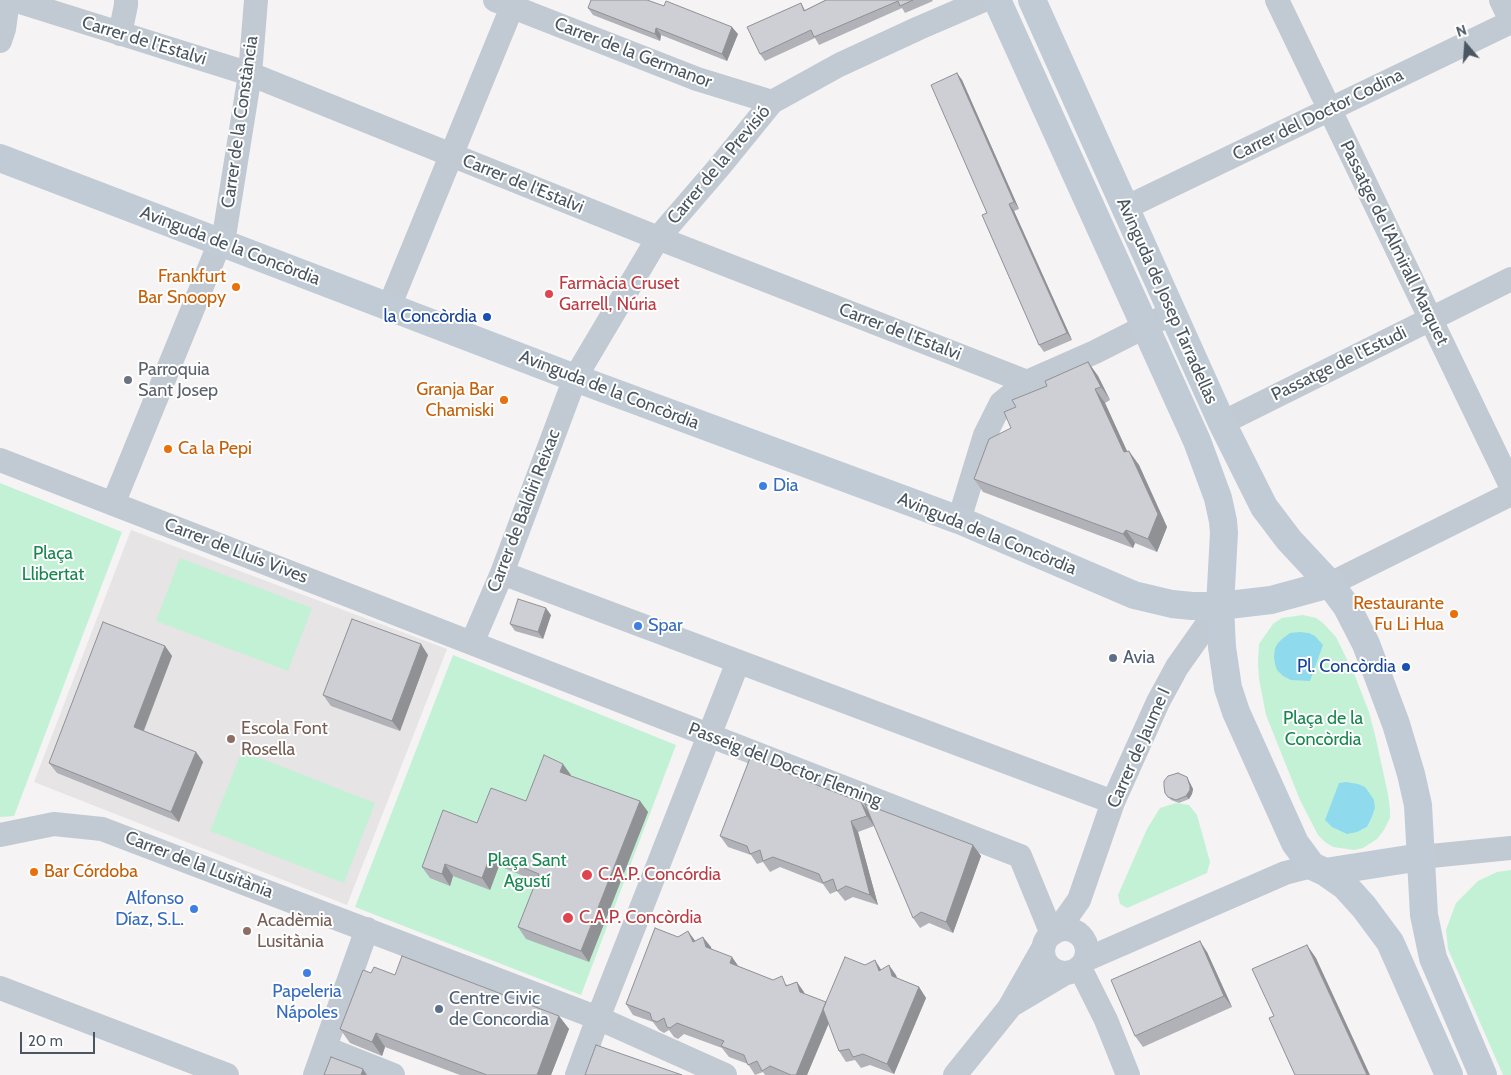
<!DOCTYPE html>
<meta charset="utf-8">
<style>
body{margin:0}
#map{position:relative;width:1511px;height:1075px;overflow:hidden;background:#f5f3f3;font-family:Cabin,sans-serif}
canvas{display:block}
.north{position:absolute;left:1441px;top:20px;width:50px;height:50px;-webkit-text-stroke:4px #fff;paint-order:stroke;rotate:342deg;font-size:14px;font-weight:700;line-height:20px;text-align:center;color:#4a5661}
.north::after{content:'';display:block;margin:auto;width:18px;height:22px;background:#4a5661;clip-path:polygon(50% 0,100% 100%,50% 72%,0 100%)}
.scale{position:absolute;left:20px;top:1032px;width:75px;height:22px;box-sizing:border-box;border:2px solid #4a5661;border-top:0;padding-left:6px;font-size:15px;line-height:18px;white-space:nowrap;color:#4a5661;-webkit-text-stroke:4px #fff;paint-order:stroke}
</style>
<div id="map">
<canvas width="1511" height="1075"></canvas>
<div class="north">N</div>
<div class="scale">20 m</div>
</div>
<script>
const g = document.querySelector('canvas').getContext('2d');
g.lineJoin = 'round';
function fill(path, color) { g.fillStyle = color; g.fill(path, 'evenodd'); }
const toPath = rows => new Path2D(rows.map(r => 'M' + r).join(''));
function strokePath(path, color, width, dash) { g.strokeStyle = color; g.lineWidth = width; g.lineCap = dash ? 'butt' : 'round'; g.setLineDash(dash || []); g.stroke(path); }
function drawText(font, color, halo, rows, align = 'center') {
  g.font = font + ' Cabin,sans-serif'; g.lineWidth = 4; g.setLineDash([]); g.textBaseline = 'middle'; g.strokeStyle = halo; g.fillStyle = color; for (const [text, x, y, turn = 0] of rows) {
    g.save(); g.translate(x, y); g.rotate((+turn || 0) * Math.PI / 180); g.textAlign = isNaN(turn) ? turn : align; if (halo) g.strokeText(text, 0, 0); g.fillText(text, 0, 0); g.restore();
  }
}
fill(toPath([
 [131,530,447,649,347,905,34,782]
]), '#e6e4e5');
fill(toPath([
 [0,483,122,532,14,816,0,817],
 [180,558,312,608,288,671,156,621],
 [1303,615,1316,618,1323,623,1336,637,1355,676,1369,712,1375,735,1388,794,1390,810,1390,818,1384,830,1377,839,1363,848,1354,850,1333,847,1325,842,1318,835,1300,800,1266,715,1259,679,1258,662,1259,644,1273,624,1282,618],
 [1374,800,1375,808,1372,817,1367,827,1362,830],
 [453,655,676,745,581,995,355,907],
 [242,751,375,803,344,883,210,831],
 [1176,803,1189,805,1197,815,1210,862,1207,873,1127,908,1120,904,1118,895,1147,829,1160,808],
 [1511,870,1511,1075,1503,1075,1448,949,1446,930,1456,903,1478,881,1497,872]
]), '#c3f1d5');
fill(toPath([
 [1300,632,1309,633,1315,636,1323,645,1310,681,1291,680,1283,676,1277,670,1275,664,1274,657,1275,648,1278,643,1282,639,1290,633],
 [1346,782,1358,784,1365,787,1370,794,1374,800,1375,808,1372,817,1367,827,1357,832,1347,834,1332,827,1325,820,1339,783]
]), '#90daee');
strokePath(toPath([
 [14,0,250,74,658,238,1027,382],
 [495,0,697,79,772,102],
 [1277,0,1511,486],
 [1501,0,1511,21],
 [120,34,126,5,126,0],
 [0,41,4,29,8,0],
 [1125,208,1511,22],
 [389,307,512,7],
 [1222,423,1511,279],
 [0,460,1020,856,1052,934],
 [113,504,225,230,250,74,256,0],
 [959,520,985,435,1001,403,1027,382,1095,352,1172,313],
 [502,573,1113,802],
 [1330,584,1511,494],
 [472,643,502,573,575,378,658,238,720,166,772,102,839,65,919,28,984,0],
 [0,835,54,824,102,829,598,1018,725,1075],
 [1421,857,1511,848],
 '1043 951a22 22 0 1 1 44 0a22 22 0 1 1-44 0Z',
 [1057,931,1079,900,1113,802,1158,702,1177,667,1220,606],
 [1085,960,1285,873,1312,866],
 [1080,968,1106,1020,1128,1075],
 [0,988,227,1075],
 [1012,1005,1064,974],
 [325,1048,393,1075],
 [315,1075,367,929],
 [577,1075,598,1018,738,662],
 [955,1075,1009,1008,1042,950]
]), '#c1cad2', 24);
strokePath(toPath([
 [997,0,1197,441,1218,498,1223,521,1224,533,1220,606,1222,647,1228,688,1236,712,1295,843,1312,866,1325,872,1345,886,1364,907,1390,942,1449,1075],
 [1032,0,1222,423,1264,507,1289,540,1330,584,1347,607,1366,644,1396,724,1411,774,1418,805,1424,915,1433,958,1483,1075],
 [0,158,575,378,959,520,1134,595,1172,604,1192,606,1220,606,1271,600,1330,584],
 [1325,872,1421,857]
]), '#c1cbd6', 28);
fill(toPath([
 [826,0,932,0,933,1,905,13,902,8,819,45,815,38,765,61,760,54,801,3,805,10],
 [588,8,738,34,727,61,661,35,660,41,593,15],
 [957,73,962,80,1019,209,1014,211,1072,340,1044,352,1039,345,987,213],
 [1088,362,1098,376,1110,400,1105,403,1127,452,1139,465,1167,527,1157,552,1135,543,1133,548,983,492,974,479,1011,428,1047,386],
 [551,615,543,639,515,631,510,624],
 [165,646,172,656,144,731,196,752,203,762,179,822,57,773,49,763],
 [428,655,400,731,331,706,323,695],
 [789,774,827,789,861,802,869,812,874,826,858,832,878,905,853,897,845,901,837,891,830,894,823,884,780,867,770,872,763,862,757,864,751,855,728,847,720,836],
 [571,775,571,776,640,801,648,812,589,962,526,939,518,927,536,881,499,866,490,890,453,876,450,886,430,878,422,867,477,823,526,801],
 [1187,777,1193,789,1192,794,1189,799,1179,803,1171,800,1165,793],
 [973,845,981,856,953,933,929,923,920,928,913,918],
 [678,937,695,941,711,947,711,949,738,966,773,980,788,985,797,982,804,994,826,1003,865,965,881,970,896,975,897,978,919,987,926,998,894,1074,870,1065,861,1068,855,1060,846,1062,839,1051,829,1023,807,1075,765,1075,763,1072,755,1075,748,1064,729,1057,722,1048,684,1034,678,1039,674,1037,669,1030,664,1033,659,1030,653,1022,633,1015,626,1004],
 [1207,952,1232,1007,1143,1047,1135,1036],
 [371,973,395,975,559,1016,569,1029,551,1075,460,1075,385,1047,382,1056,350,1043,340,1029]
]), '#b0b2b7');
fill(toPath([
 [732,27,738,34,727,61,722,54],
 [656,28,661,35,660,41,655,34],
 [957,73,962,80,1019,209,1014,202],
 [1009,204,1014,211,1072,340,1067,333],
 [1088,362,1098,376,1110,400,1101,387],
 [1095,389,1105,403,1134,466,1124,452],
 [1129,451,1139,465,1167,527,1157,552,1148,539],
 [1126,530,1135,543,1133,548,1123,534],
 [546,608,551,615,543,639,538,632],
 [421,644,428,655,400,731,392,721],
 [165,646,172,656,141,737,134,727],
 [196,752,203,762,179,822,171,812],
 [563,764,571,775,568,783,560,772],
 [1187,777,1193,789,1192,794,1189,799,1186,796],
 [640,801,648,812,589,962,581,951],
 [861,802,869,812,874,826,867,816],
 [851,821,858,832,878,905,870,895],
 [973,845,981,856,953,933,946,922],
 [491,854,499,866,490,890,482,878],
 [445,864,453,876,450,886,442,874],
 [688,931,696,942,693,942],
 [703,937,711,947,714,958,706,947],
 [1200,941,1207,952,1232,1007,1224,996],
 [1307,945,1316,958,1370,1075,1367,1075],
 [732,957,739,967,730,963],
 [875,960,882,971,879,971],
 [889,965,896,975,899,987,892,976],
 [797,982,804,992,808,1002,800,992],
 [919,987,926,998,894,1074,887,1064],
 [826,1002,833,1013,807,1075,796,1075],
 [559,1016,569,1029,551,1075,537,1075],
 [376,1033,385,1047,382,1056,372,1042],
 [363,1069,367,1075,361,1075]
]), '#909195');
const building = toPath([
 [591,0,647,0,664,6,666,1,732,27,722,54,656,28,655,34,588,8,591,0],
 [826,0,913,0,900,6,898,1,814,37,811,30,760,54,747,27,801,3,804,11,826,0],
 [957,73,1014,202,1009,204,1067,333,1039,345,982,215,987,213,931,85,957,73],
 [1088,362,1101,387,1095,389,1124,452,1129,451,1158,514,1148,539,1126,530,1123,534,974,479,989,439,1011,428,1004,412,1016,407,1012,400,1047,386,1045,381,1088,362],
 [518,599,546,608,538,632,510,624,518,599],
 [352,619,421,644,392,721,323,695,352,619],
 [103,622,165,646,134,727,196,752,171,812,49,763,103,622],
 [544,755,563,764,560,772,640,801,581,951,518,927,539,874,491,854,482,878,445,864,442,874,422,867,443,810,477,823,491,788,526,801,544,755],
 [750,758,788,773,789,774,790,774,827,789,861,802,867,816,851,821,870,895,846,886,837,891,833,879,823,883,819,874,773,857,763,861,760,850,750,854,747,846,720,836,750,758],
 [1178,773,1187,777,1190,786,1190,790,1186,796,1176,800,1168,797,1165,793,1164,786,1164,781,1168,776,1178,773],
 [865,804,973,845,946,922,921,912,913,918,865,804],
 [655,928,678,937,688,931,693,942,703,937,706,947,732,957,730,963,773,980,782,976,786,986,797,982,800,992,826,1002,796,1075,791,1075,770,1066,762,1071,757,1061,748,1065,744,1055,721,1046,724,1041,677,1023,670,1028,667,1027,664,1018,657,1022,652,1020,650,1013,626,1004,655,928],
 [1200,941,1224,996,1135,1036,1111,980,1200,941],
 [1307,945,1367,1075,1295,1075,1269,1018,1274,1016,1252,969,1307,945],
 [402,956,559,1016,537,1075,487,1075,376,1033,372,1042,340,1029,363,970,371,973,374,967,395,975,402,956],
 [845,957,865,965,875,960,879,971,889,965,892,976,919,987,887,1064,863,1054,853,1057,849,1049,839,1051,823,1009,845,957],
 [596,1045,682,1075,585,1075,596,1045],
 [331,1057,363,1069,361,1075,324,1075,331,1057]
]);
fill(building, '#cdcfd5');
strokePath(building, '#909195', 1);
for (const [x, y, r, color] of [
 [236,287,5,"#e8710a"],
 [549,294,5,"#e0444e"],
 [487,317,5,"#1a4fb4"],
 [128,380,5,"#6b7280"],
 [504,400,5,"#e8710a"],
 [168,449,5,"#e8710a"],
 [763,486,5,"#3f7fe0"],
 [1454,614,5,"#e8710a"],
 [638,626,5,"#3f7fe0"],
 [1113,658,5,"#5c6f8a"],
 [1406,667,5,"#1a4fb4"],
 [231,739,5,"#8d6e63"],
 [34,872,5,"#e8710a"],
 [587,875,6,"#e0444e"],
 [194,909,5,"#3f7fe0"],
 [568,918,6,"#e0444e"],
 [247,931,5,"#8d6e63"],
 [307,973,5,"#3f7fe0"],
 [439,1009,5,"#5c6f8a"]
]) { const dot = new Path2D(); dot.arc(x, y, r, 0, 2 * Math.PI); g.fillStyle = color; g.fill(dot); strokePath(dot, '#fff', 2); }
drawText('18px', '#4a5661', '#fff', [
 ["Carrer de l'Estalvi",144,41,17],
 ["Carrer de la Germanor",633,53,21],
 ["Carrer del Doctor Codina",1318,115,-26],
 ["Carrer de la Constància",240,122,-82],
 ["Carrer de la Previsió",719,165,-50],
 ["Carrer de l'Estalvi",523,184,22],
 ["Passatge de l'Almirall Marquet",1394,243,64],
 ["Avinguda de la Concòrdia",230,246,21],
 ["Avinguda de Josep Tarradellas",1167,301,66],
 ["Carrer de l'Estalvi",900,332,21],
 ["Passatge de l'Estudi",1339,364,-26],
 ["Avinguda de la Concòrdia",609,390,21],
 ["Carrer de Baldiri Reixac",524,511,-69],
 ["Avinguda de la Concòrdia",987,534,22],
 ["Carrer de Lluís Vives",236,551,21],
 ["Carrer de Jaume I",1139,748,-66],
 ["Passeig del Doctor Fleming",785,765,21],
 ["Carrer de la Lusitània",199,865,21]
]);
drawText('18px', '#c56008', '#fff', [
 ["Frankfurt",226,277],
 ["Bar Snoopy",226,298],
 ["Granja Bar",494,390],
 ["Chamiski",494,411],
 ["Ca la Pepi",178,449,"left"],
 ["Restaurante",1444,604],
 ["Fu Li Hua",1444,625],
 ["Bar Córdoba",44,872,"left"]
], 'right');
drawText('18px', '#be3a42', '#fff', [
 ["Farmàcia Cruset",559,284],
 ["Garrell, Núria",559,305],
 ["C.A.P. Concórdia",598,875],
 ["C.A.P. Concòrdia",579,918]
], 'left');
drawText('18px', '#164399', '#fff', [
 ["la Concòrdia",477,317],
 ["Pl. Concòrdia",1396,667]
], 'right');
drawText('18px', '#5b616d', '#fff', [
 ["Parroquia",138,370],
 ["Sant Josep",138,391]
], 'left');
drawText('18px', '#366cbe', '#fff', [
 ["Dia",773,486],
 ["Spar",648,626],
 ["Alfonso",184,899,"right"],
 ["Díaz, S.L.",184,920,"right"],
 ["Papeleria",307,992,"center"],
 ["Nápoles",307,1013,"center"]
], 'left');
drawText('18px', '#17864f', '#fff', [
 ["Plaça",53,554],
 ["Llibertat",53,575],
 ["Plaça de la",1323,719],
 ["Concòrdia",1323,740],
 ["Plaça Sant",527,861],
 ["Agustí",527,882]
]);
drawText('18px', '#4e5e75', '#fff', [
 ["Avia",1123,658],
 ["Centre Civic",449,999],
 ["de Concordia",449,1020]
], 'left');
drawText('18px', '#785e54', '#fff', [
 ["Escola Font",241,729],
 ["Rosella",241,750],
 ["Acadèmia",257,921],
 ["Lusitània",257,942]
], 'left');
</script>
